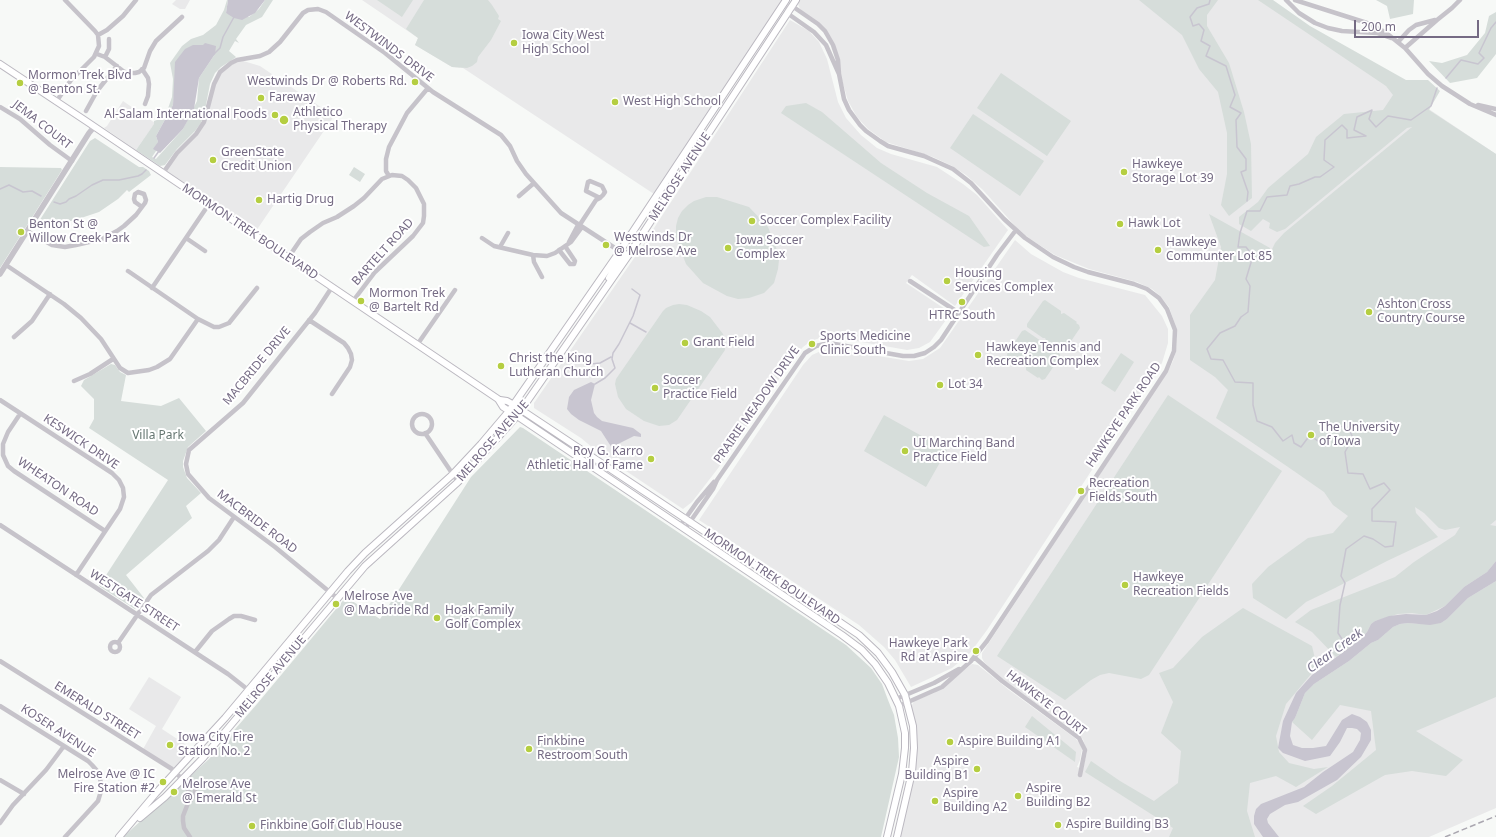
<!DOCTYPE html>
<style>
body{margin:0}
#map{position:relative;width:1496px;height:837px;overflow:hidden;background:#f7f9f7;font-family:"Noto Sans",sans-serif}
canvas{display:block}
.scale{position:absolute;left:1354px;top:20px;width:125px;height:18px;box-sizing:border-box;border:2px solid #756b84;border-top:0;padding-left:5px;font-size:12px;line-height:14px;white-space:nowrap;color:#756b84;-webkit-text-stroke:3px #fff;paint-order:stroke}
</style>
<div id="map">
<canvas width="1496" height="837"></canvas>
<div class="scale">200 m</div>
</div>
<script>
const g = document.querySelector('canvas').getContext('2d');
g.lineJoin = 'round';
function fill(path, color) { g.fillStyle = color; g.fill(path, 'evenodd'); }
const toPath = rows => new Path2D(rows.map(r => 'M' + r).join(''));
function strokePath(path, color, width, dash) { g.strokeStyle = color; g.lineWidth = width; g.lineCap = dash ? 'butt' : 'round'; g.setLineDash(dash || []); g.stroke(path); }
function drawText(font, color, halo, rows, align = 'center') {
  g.font = font + ' "Noto Sans",sans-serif'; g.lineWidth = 4; g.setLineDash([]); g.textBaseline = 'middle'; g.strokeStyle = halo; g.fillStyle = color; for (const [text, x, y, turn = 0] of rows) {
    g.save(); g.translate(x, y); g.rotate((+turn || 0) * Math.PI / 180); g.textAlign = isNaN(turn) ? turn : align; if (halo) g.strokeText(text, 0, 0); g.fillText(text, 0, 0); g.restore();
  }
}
fill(toPath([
 [176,0,190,0,185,9,180,9,172,4],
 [362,0,783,0,654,194,463,68,452,67,415,45,418,38],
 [799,0,1266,0,1496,154,1496,808,1429,837,899,837,912,782,911,707,914,701,934,693,972,664,978,665,1009,690,1075,738,1080,744,1082,749,1080,760,1077,767,1083,769,1087,752,1083,739,1002,679,984,662,982,658,982,653,1168,371,1173,361,1176,351,1177,330,1169,307,1159,295,1152,289,1137,282,1089,269,1055,255,1030,239,1016,227,983,190,966,175,952,166,933,157,886,142,868,129,857,117,848,101,829,35,800,9,798,4],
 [790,20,809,31,819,42,827,59,838,102,846,118,861,135,877,148,891,154,937,167,963,184,977,195,1008,230,955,306,912,275,906,283,951,313,930,342,919,348,907,350,833,337,823,337,811,341,803,347,792,360,719,467,692,502,683,509,599,453,581,438,534,408,534,403,639,251],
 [240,60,260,66,334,116,256,231,165,170,201,127,214,84,220,72],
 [123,101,155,123,136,150,104,128,107,126],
 [1015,240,1031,254,1063,272,1079,278,1145,295,1162,316,1168,329,1168,343,1162,363,987,630,970,653,952,668,911,687,895,660,884,647,859,625,699,520,803,365,812,355,821,351,835,349,909,361,923,359,940,348],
 [149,677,181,697,162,729,194,750,173,771,142,751,156,726,129,709]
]), '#e9e9ea');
fill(toPath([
 [227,0,228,0,226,13,249,17,259,9,265,0,273,0,262,17,246,25,236,39,239,43,235,41,229,51,236,57,235,58,221,67,215,73,210,84,204,115,201,123,195,131,177,149,165,165,160,166,136,150,154,124,154,121,165,117,172,97,173,79,170,63,182,46,191,39,203,35,216,25,224,10],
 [215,54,199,78,197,101,183,129,156,159,152,157,156,151,158,142,156,136,173,105,174,95],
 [377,0,413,0,402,17],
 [424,0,488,0,492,5,499,16,498,19,501,21,491,40,478,57,477,62,472,66,467,68,452,67,415,45,418,38,406,29],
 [1139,0,1218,0,1207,15,1207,26,1229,63,1244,112,1251,144,1252,198,1229,216,1221,205,1227,174,1227,133,1218,92,1199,69,1182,35],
 [1258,0,1273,0,1310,26,1406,80,1428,80,1440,91,1429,110,1496,154,1496,520,1490,525,1496,526,1496,561,1487,572,1464,587,1445,606,1426,615,1412,613,1398,614,1375,621,1371,624,1367,632,1361,639,1336,657,1312,632,1295,622,1311,610,1395,577,1414,562,1455,535,1460,527,1445,530,1439,528,1424,513,1415,507,1416,513,1438,537,1387,561,1335,588,1306,602,1286,619,1253,598,1252,584,1268,567,1308,538,1333,533,1348,516,1333,505,1324,492,1291,469,1216,418,1228,390,1215,377,1190,360,1190,315,1215,280,1221,247,1209,214,1270,248,1266,262,1275,243,1284,233,1412,127,1407,128,1285,229,1277,232,1269,228,1270,223,1263,219,1251,231,1239,224,1239,217,1258,202,1268,188,1308,154,1316,137,1344,114,1383,110,1393,95,1386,86],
 [1376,0,1414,0,1413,14,1390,19,1387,6],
 [1496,12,1496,54,1477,78,1450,83,1429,61,1442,63,1467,55,1485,33,1489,16],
 [1001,73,1071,121,1047,156,977,108],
 [806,103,822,112,881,163,927,193,969,216,990,246,984,247,781,113,786,106],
 [973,114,1044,161,1020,196,950,148],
 [95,138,139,167,143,167,149,171,151,175,129,192,127,190,118,199,99,212,72,221,55,221,36,226,90,141],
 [0,167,61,168,62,170,0,268],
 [354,167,365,174,360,182,349,175],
 [706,197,717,197,749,207,768,227,777,250,779,260,778,269,774,283,764,293,749,298,738,299,727,296,703,283,686,264,676,238,676,226,678,218,682,211,688,205,694,201],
 [1045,300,1061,311,1061,314,1064,313,1077,322,1076,323,1079,325,1080,328,1065,350,1062,351,1046,340,1045,338,1043,338,1027,327,1027,324,1043,301],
 [679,304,687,305,701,311,710,317,723,334,725,339,725,350,677,420,669,425,659,426,644,421,626,409,618,397,615,384,616,379,663,311,666,308,673,305],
 [1025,330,1041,341,1042,343,1044,343,1060,354,1060,357,1045,379,1042,380,1039,377,1038,378,1026,370,1026,366,1023,367,1007,357,1007,354,1022,331],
 [1121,353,1134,362,1115,392,1101,383],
 [111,364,115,365,120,372,126,375,121,401,161,406,179,398,206,431,188,447,183,461,183,467,187,478,201,493,186,506,192,518,126,575,144,598,138,607,135,609,99,586,168,480,89,428,94,419,94,399,81,386,84,380],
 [1168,395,1282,471,1149,675,1141,679,1109,673,1100,675,1091,680,1065,700,997,656],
 [884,415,947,450,926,487,864,451],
 [520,427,523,428,846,645,871,668,882,684,888,700,894,715,898,738,899,757,881,837,123,837,209,759,257,704,346,597,380,619,471,477],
 [1496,581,1496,697,1416,731,1463,760,1446,776,1412,771,1385,775,1316,814,1303,806,1332,786,1376,750,1371,711,1340,705,1312,740,1292,722,1295,718,1305,693,1314,684,1349,661,1371,643,1378,640,1393,627,1400,624,1408,623,1419,624,1441,623,1447,619,1468,598],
 [1243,608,1312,646,1317,667,1286,704,1276,736,1279,752,1289,763,1314,769,1328,767,1296,787,1276,776,1250,783,1247,811,1255,837,1169,837,1173,828,1085,772,1091,761,1120,781,1154,801,1178,783,1181,751,1161,733,1173,702,1159,673,1173,668,1202,637],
 [1032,716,1076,752,1075,762,1025,727]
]), '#d6ddda');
fill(toPath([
 [228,0,265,0,255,13,242,20,234,18,226,13],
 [205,43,216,46,215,54,199,78,194,109,183,129,160,153,153,149,158,142,156,136,173,105,175,62,185,49,193,45,203,45],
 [591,382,595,384,591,400,594,413,597,417,602,421,633,428,641,434,641,437,634,436,618,444,616,448,612,448,601,431,579,420,571,414,567,409,569,397,574,390],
 [1496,561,1496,581,1468,598,1447,619,1441,623,1430,625,1408,623,1400,624,1393,627,1378,640,1371,643,1349,661,1314,684,1305,693,1295,718,1292,722,1290,736,1293,745,1302,748,1313,748,1326,746,1342,720,1352,714,1360,717,1367,722,1371,730,1371,740,1361,757,1337,780,1298,802,1285,805,1270,814,1267,819,1268,823,1279,837,1263,837,1254,824,1254,816,1256,809,1261,804,1304,787,1323,772,1353,752,1360,740,1361,733,1357,729,1352,728,1347,728,1340,742,1330,756,1305,761,1283,753,1278,748,1283,721,1296,693,1312,675,1361,639,1367,632,1371,624,1375,621,1389,616,1406,614,1426,615,1437,611,1445,606,1464,587,1487,572]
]), '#c8c5d0');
strokePath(toPath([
 [1210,0,1209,4,1197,8,1190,17,1193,26,1199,24,1204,30,1201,41,1210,46,1206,56,1226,66,1235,95,1230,107,1241,113,1236,120,1237,147,1246,159,1246,170,1241,172,1248,192,1247,201],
 [214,54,220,48,223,37,234,17],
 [1446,78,1461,60,1478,64,1484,58,1479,53,1491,28,1496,22],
 [154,158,159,151],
 [0,189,9,185,23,192,32,191,41,196],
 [54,202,60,204,66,202,69,199,76,196,92,185,103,180,119,180,138,176,142,174,146,170],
 [630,323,646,332],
 [587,360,591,364,600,363,611,357],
 [595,384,605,378,615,368,612,359,613,353,619,344,633,316,640,295,632,289],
 [1344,653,1344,642,1338,633,1340,605,1345,583,1341,576,1346,549,1364,536,1373,539,1385,547,1393,546,1396,522,1372,521,1372,509,1390,490,1384,483,1370,489,1363,474,1348,473,1345,452,1353,438,1348,427,1328,426,1329,441,1319,442,1310,435,1301,447,1294,443,1292,435,1283,441,1272,427,1257,421,1253,405,1253,383,1235,382,1223,360,1211,359,1207,349,1220,333,1235,326,1241,317,1248,312,1250,286,1246,279,1253,256,1246,247,1238,247,1240,233,1247,211,1260,211,1267,197,1287,195,1290,186,1299,184,1315,177,1320,177,1334,167,1324,160,1325,140,1342,125,1347,130,1347,138,1366,136,1354,130,1357,117,1372,110,1369,119,1376,127,1388,116,1411,120,1431,106,1437,88]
]), '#c8c5d0', 1.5);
const secondary = toPath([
 [0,64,86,121,498,399,503,407,517,416,842,635,862,650,875,664,888,683,899,706,905,733,905,748,902,774,887,837],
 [609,278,624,253],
 [500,400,507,401,514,405,770,575,859,635,878,653,892,672,905,695,913,726,914,748,912,772,897,837],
 [140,818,165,797,203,758,365,566,458,482,517,416,628,256,796,0],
 [119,837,156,793,225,718,348,571,365,553,452,475,481,444,509,411,620,251,786,0]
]);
strokePath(secondary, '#bbb8c0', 8);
strokePath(toPath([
 [1286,0,1299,13,1315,23,1328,28,1342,31,1377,33,1391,38],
 [1295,0,1367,23,1385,32,1405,48,1428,74,1442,86,1470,104,1496,115],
 [98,35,107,30,123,16,136,0],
 [1398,42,1409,30,1416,25,1435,20],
 [1405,48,1437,20,1452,8,1460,0],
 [97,54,105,57,123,71,127,73,135,73,139,72,144,68,150,51,156,41,182,17],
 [105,57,109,49,109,39],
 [142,69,148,78,149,84,148,96,145,104],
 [839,74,838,60,833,45,825,31,818,24,792,6,788,8,787,13,814,32,826,45,839,74,844,99,849,110,860,125,866,131,880,141,888,146,924,156,953,169,971,183,1004,219,1025,238,1053,257,1074,267,1088,272,1134,284,1147,289,1159,298,1167,309,1175,330,1174,351,1166,371,987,641,971,661,942,687,899,706],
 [56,102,71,80,94,57,99,46,98,35,95,31,65,0],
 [1478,105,1496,109],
 [0,107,20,119,50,145,72,161],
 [86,111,97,91,117,66],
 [163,173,177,153,196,134,204,122,214,84,220,72,231,63,237,60,260,56,269,52,280,42,303,13,308,10,318,9,326,12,385,53,433,92,501,135,510,146,517,161,526,174,561,213,621,252],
 [389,176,386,171,386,159,389,147,407,113,428,88],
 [519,196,534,183],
 [579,226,596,200,600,198,603,195,605,192,602,186,590,181,588,182,586,191,600,198],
 [27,231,52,245,65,247,76,245,102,239,117,231,124,226,136,215,145,203,146,200,144,194,138,192,135,194,134,199,135,202,142,207],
 [186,238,205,251],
 [482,238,494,246,533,255,547,256,555,253,571,242,582,227],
 [569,242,578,225],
 [500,247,508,233],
 [559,250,570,264,574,264,575,261,565,246],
 [533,255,534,262,542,277],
 [288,258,301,239,310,232,323,223,337,217,354,206,364,198,382,179,392,175,402,176,408,180,416,188,424,204,424,216,423,223,413,236,375,272,353,301],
 [6,265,64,304,81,318,101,339,120,368,128,373,149,370,157,367,170,359,198,319],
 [128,271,198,319,214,327,219,327,229,323,257,288],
 [910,281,959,313],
 [332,287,315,313,243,403,189,450,186,464,188,474,209,498,275,547,337,598],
 [152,288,209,204],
 [309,320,344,343,348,348,351,354,352,360,350,367,332,394],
 [14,337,32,321,50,294],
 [417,345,455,290],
 [74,381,90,374,113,359],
 [0,400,112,473,119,480,123,488,124,497,120,509,76,575],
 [20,414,8,432,3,444,3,455,8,466,14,471,105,531],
 '412 424a10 10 0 1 1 20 0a10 10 0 1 1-20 0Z',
 [425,433,458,482],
 [0,525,228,674,256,696],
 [680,526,697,502,714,482],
 [685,529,713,489,717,480,805,353,816,346,829,343,903,356,914,356,925,353,934,347,941,340,997,255,1016,230],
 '110 647a5 5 0 1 1 10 0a5 5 0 1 1-10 0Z',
 [118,643,151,595,208,551,219,540,234,517],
 [195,652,212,631,229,619,234,616,241,616,255,620],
 [974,657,1002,681,1079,738,1085,750,1080,775],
 [0,661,172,769,182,779],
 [896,699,934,683,959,669],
 [0,706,88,761,92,765,99,773,101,784,101,791,98,801,65,837],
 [187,775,194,783,195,789,195,794,190,801],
 [0,780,24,794],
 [180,781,187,788,190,794,190,798,183,816,183,821,184,828,190,837],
 [0,823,13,805,46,770,64,746]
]), '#c6c3ca', 4.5);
strokePath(toPath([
 [0,274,89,133,94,127]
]), '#c6c3ca', 5.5);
strokePath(secondary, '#fff', 6);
strokePath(toPath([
 [1445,837,1496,816]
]), '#aaa7b0', 1.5, [6, 3]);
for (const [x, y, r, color] of [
 [514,43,4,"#b5ce41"],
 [415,82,4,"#b5ce41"],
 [20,83,4,"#b5ce41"],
 [261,98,4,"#b5ce41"],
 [615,102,4,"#b5ce41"],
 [275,115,4,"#b5ce41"],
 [284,120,5,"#b5ce41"],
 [213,160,4,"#b5ce41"],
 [1124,172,4,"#b5ce41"],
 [259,200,4,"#b5ce41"],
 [752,221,4,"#b5ce41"],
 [1120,224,4,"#b5ce41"],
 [21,232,4,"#b5ce41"],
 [606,245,4,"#b5ce41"],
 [728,248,4,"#b5ce41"],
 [1158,250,4,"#b5ce41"],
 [947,281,4,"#b5ce41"],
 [361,301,4,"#b5ce41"],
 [962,302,4,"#b5ce41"],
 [1369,312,4,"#b5ce41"],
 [685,343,4,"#b5ce41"],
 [812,344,4,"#b5ce41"],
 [978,355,4,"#b5ce41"],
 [501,366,4,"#b5ce41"],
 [940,385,4,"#b5ce41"],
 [655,388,4,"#b5ce41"],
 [1311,435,4,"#b5ce41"],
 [905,451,4,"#b5ce41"],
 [651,459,4,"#b5ce41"],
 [1081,491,4,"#b5ce41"],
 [1125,585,4,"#b5ce41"],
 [336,604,4,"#b5ce41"],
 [437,618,4,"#b5ce41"],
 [976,651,4,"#b5ce41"],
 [950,742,4,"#b5ce41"],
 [170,745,4,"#b5ce41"],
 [529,749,4,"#b5ce41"],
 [977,769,4,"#b5ce41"],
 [163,782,4,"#b5ce41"],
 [174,792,4,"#b5ce41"],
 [1018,796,4,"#b5ce41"],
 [935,801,4,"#b5ce41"],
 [1058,825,4,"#b5ce41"],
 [252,826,4,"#b5ce41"]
]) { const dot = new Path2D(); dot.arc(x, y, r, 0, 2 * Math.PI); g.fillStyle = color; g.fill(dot); strokePath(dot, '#fff', 1.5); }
drawText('12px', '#756b84', '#fff', [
 ["Iowa City West",522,36],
 ["High School",522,50],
 ["Mormon Trek Blvd",28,76],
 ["@ Benton St.",28,90],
 ["Westwinds Dr @ Roberts Rd.",407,82,"right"],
 ["Fareway",269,98],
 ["West High School",623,102],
 ["Athletico",293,113],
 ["Physical Therapy",293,127],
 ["Al-Salam International Foods",267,115,"right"],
 ["GreenState",221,153],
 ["Credit Union",221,167],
 ["Hawkeye",1132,165],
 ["Storage Lot 39",1132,179],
 ["Hartig Drug",267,200],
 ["Soccer Complex Facility",760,221],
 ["Hawk Lot",1128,224],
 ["Benton St @",29,225],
 ["Willow Creek Park",29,239],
 ["Westwinds Dr",614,238],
 ["@ Melrose Ave",614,252],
 ["Iowa Soccer",736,241],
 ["Complex",736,255],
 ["Hawkeye",1166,243],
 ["Communter Lot 85",1166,257],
 ["Housing",955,274],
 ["Services Complex",955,288],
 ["Mormon Trek",369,294],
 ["@ Bartelt Rd",369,308],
 ["Ashton Cross",1377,305],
 ["Country Course",1377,319],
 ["HTRC South",962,316,"center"],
 ["Sports Medicine",820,337],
 ["Clinic South",820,351],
 ["Grant Field",693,343],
 ["Hawkeye Tennis and",986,348],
 ["Recreation Complex",986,362],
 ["Christ the King",509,359],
 ["Lutheran Church",509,373],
 ["Soccer",663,381],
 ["Practice Field",663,395],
 ["Lot 34",948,385],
 ["The University",1319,428],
 ["of Iowa",1319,442],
 ["UI Marching Band",913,444],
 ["Practice Field",913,458],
 ["Roy G. Karro",643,452,"right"],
 ["Athletic Hall of Fame",643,466,"right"],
 ["Recreation",1089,484],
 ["Fields South",1089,498],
 ["Hawkeye",1133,578],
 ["Recreation Fields",1133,592],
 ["Melrose Ave",344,597],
 ["@ Macbride Rd",344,611],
 ["Hoak Family",445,611],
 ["Golf Complex",445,625],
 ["Hawkeye Park",968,644,"right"],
 ["Rd at Aspire",968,658,"right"],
 ["Iowa City Fire",178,738],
 ["Station No. 2",178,752],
 ["Finkbine",537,742],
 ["Restroom South",537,756],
 ["Aspire Building A1",958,742],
 ["Aspire",969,762,"right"],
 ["Building B1",969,776,"right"],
 ["Melrose Ave @ IC",155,775,"right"],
 ["Fire Station #2",155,789,"right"],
 ["Melrose Ave",182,785],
 ["@ Emerald St",182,799],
 ["Aspire",1026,789],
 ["Building B2",1026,803],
 ["Aspire",943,794],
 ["Building A2",943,808],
 ["Aspire Building B3",1066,825],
 ["Finkbine Golf Club House",260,826]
], 'left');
drawText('12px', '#756b84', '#fff', [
 ["WESTWINDS DRIVE",389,47,37],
 ["JEMA COURT",42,125,38],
 ["MELROSE AVENUE",680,177,-57],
 ["MORMON TREK BOULEVARD",250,232,34],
 ["BARTELT ROAD",383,252,-48],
 ["MACBRIDE DRIVE",257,366,-50],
 ["PRAIRIE MEADOW DRIVE",757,405,-55],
 ["HAWKEYE PARK ROAD",1124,415,-56],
 ["MELROSE AVENUE",493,441,-49],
 ["KESWICK DRIVE",81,442,34],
 ["WHEATON ROAD",58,487,34],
 ["MACBRIDE ROAD",257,522,37],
 ["MORMON TREK BOULEVARD",772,577,34],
 ["WESTGATE STREET",134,601,33],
 ["MELROSE AVENUE",271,677,-50],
 ["HAWKEYE COURT",1046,703,38],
 ["EMERALD STREET",97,711,32],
 ["KOSER AVENUE",58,731,33]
]);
drawText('12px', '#667772', '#fff', [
 ["Villa Park",158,436]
]);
drawText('italic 13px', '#78728c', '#fff', [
 ["Clear Creek",1335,651,-36]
]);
</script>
